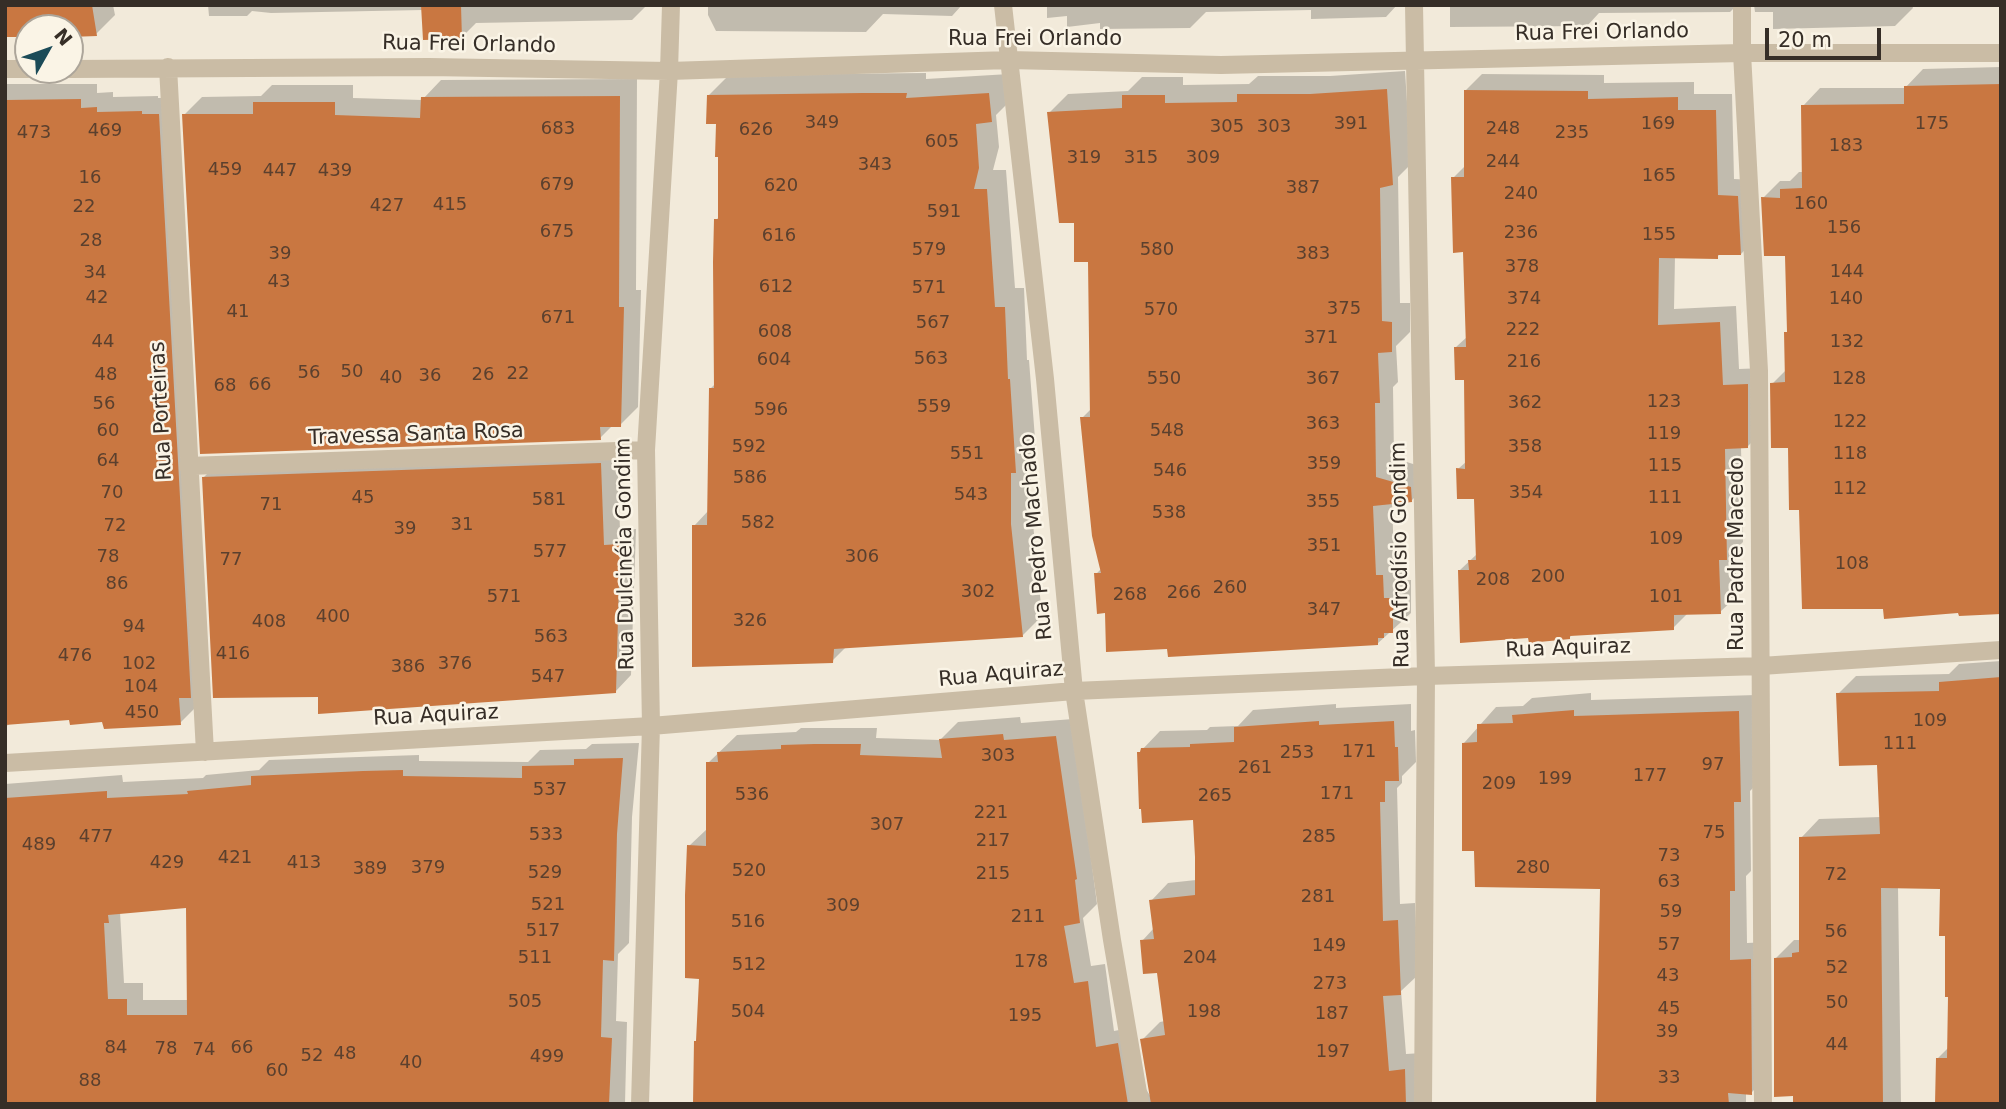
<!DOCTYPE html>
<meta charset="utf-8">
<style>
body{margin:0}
#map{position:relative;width:2006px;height:1109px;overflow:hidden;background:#f2eada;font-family:"DejaVu Sans",sans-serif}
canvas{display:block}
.frame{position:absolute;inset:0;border:7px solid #362e27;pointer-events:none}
.north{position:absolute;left:14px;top:14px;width:70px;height:70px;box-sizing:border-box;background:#faf4e6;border:2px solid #aca59a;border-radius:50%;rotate:50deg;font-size:19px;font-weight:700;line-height:28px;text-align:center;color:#362e27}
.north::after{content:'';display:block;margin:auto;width:24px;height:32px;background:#1b4b58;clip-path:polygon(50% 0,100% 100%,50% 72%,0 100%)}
.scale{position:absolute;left:1765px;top:28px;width:116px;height:32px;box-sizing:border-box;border:4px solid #362e27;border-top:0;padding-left:9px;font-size:21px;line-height:24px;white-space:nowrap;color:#362e27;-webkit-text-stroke:5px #faf4e6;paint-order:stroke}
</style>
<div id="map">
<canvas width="2006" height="1109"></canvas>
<div class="frame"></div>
<div class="north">N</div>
<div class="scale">20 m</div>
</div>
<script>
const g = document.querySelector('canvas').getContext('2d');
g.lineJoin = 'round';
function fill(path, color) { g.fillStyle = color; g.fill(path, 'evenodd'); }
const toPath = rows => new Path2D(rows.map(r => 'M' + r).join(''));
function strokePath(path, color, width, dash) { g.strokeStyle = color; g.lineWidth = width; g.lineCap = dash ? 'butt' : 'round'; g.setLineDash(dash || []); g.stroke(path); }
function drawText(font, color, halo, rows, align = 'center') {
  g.font = font + ' "DejaVu Sans",sans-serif'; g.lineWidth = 5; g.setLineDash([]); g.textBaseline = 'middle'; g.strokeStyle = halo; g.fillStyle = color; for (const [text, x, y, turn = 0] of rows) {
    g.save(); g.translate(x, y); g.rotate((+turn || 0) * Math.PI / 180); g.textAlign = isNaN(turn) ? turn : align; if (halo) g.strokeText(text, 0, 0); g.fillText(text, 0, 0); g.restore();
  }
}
fill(toPath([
 [5,5,113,5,115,15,96,34,70,35,70,28,28,28,28,35],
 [208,5,647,5,632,20,476,23,462,37,423,10,271,13,252,11,247,16,209,16],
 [708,5,962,5,952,16,883,14,866,32,716,31,708,15],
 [1047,5,1397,5,1386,17,1311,19,1311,10,1206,12,1190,28,1100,29,1100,23,1067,27,1067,16,1047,18],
 [1450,5,1737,5,1730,12,1599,13,1587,26,1450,27],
 [1754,5,1912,5,1913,8,1895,26,1773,29,1773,12,1755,12],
 [2001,67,2001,613,1885,608,1801,508,1790,446,1772,384,1787,369,1786,333,1789,330,1787,254,1763,198,1780,181,1790,181,1799,172,1803,172,1803,106,1820,88,1905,88,1923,69],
 [1405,71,1411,164,1398,177,1400,303,1410,303,1410,332,1396,346,1398,382,1393,387,1394,458,1429,469,1430,482,1411,501,1392,503,1394,557,1402,557,1402,580,1411,580,1411,613,1377,644,1169,647,1106,611,1096,574,1102,568,1082,418,1091,409,1090,260,1076,221,1049,113,1068,94,1128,91,1142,77,1183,77,1183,85,1249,84,1258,76,1330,76],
 [926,73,926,79,1009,74,1011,100,996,115,999,147,993,170,1006,170,1015,288,1024,288,1027,360,1029,360,1036,452,1030,457,1031,503,1042,616,1022,636,847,646,832,661,694,526,709,510,710,389,715,384,716,220,719,217,718,122,709,95,729,75],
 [1482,74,1604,75,1604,83,1694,82,1694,94,1732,94,1734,179,1754,180,1757,237,1741,254,1721,253,1717,257,1675,256,1674,309,1736,306,1739,369,1764,368,1764,430,1747,447,1741,447,1743,542,1735,550,1737,596,1720,612,1688,613,1673,628,1573,634,1569,638,1530,636,1460,570,1477,554,1476,497,1458,469,1467,461,1466,378,1456,347,1468,336,1464,250,1453,178,1466,165,1465,91],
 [637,79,636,290,641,290,638,407,620,425,613,425,600,438,184,115,202,97,261,96,272,85,353,85,353,98,422,100,441,80],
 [5,84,97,84,97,93,113,92,113,97,158,96,158,98,175,98,197,706,180,723,70,718,11,723,5,727],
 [617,447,620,530,636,529,631,675,615,692,319,695,203,478,220,461],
 [2001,661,2001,1104,1937,1059,1949,1047,1947,934,1941,888,1898,887,1901,1104,1795,1104,1775,959,1794,940,1801,940,1801,838,1819,819,1881,817,1879,764,1838,694,1856,676,1949,674,1959,664],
 [1591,693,1591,700,1756,695,1758,783,1750,791,1751,871,1746,876,1747,943,1768,942,1768,1076,1751,1093,1746,1093,1746,1104,1597,1104,1602,887,1475,849,1464,743,1496,707,1523,706,1532,698],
 [1336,704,1336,708,1411,704,1411,731,1415,730,1416,762,1402,776,1402,783,1397,788,1400,904,1415,903,1418,975,1401,991,1406,1054,1422,1053,1423,1104,695,1104,701,977,689,846,707,829,708,763,737,735,796,732,801,728,877,728,876,738,940,740,958,722,1020,717,1021,723,1073,719,1097,904,1083,918,1091,966,1105,964,1114,1031,1135,1027,1146,1089,1152,1099,1142,1040,1160,1022,1165,1021,1159,971,1142,941,1154,928,1151,901,1168,883,1196,880,1195,818,1139,753,1160,731,1207,730,1210,727,1238,726,1253,710],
 [639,743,632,817,629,943,618,954,616,1021,627,1022,625,1104,5,1104,5,784,122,775,123,782,203,778,206,775,259,770,269,760,419,755,419,761,528,762,540,750,586,749,592,744],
 [188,906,189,1000,143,1000,143,983,124,983,120,912]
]), '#0003');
fill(toPath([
 [5,5,92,5,97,36,70,37,70,28,28,28,28,37,5,37],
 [421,5,461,5,462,39,423,40],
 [2001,84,2001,614,1959,616,1958,613,1884,619,1883,609,1802,609,1799,510,1789,510,1788,448,1771,448,1770,383,1785,382,1784,332,1787,332,1785,256,1764,256,1761,197,1780,198,1780,189,1802,188,1801,105,1904,104,1904,86],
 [1387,89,1393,185,1380,188,1382,321,1392,322,1392,352,1378,353,1380,403,1375,403,1376,477,1411,487,1412,502,1373,506,1376,575,1383,575,1384,598,1393,598,1393,633,1384,633,1384,638,1378,638,1378,645,1168,657,1167,649,1106,652,1105,613,1097,614,1094,573,1101,573,1092,536,1080,417,1090,417,1088,262,1074,262,1074,223,1059,223,1047,112,1122,108,1122,95,1165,95,1165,103,1237,102,1237,94,1310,94],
 [1464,90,1588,91,1588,99,1678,97,1678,110,1716,110,1718,195,1738,196,1741,255,1718,255,1718,259,1659,258,1658,325,1720,322,1723,385,1748,384,1748,448,1725,449,1727,560,1719,560,1721,614,1674,615,1674,630,1570,636,1570,639,1529,643,1528,638,1460,643,1458,570,1469,570,1468,560,1476,560,1474,499,1457,499,1456,468,1465,469,1464,380,1455,380,1454,347,1466,347,1463,252,1453,253,1451,177,1464,177],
 [862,93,907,93,906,98,989,93,992,122,976,124,979,168,974,189,987,189,995,307,1005,307,1008,379,1010,379,1016,473,1011,473,1011,524,1023,637,834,649,833,663,692,667,692,525,707,525,709,388,714,388,713,262,714,219,718,219,718,157,715,157,716,124,706,124,707,95],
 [620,96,619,307,624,307,621,427,600,427,601,440,200,454,182,114,253,114,253,102,335,102,335,115,420,118,421,97],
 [81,99,81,108,97,107,97,112,142,111,142,114,159,114,191,698,179,698,181,725,104,729,102,722,70,725,69,720,5,725,5,100],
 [601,463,604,545,620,544,616,693,318,714,318,697,213,698,202,477],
 [2001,677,2001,1104,1935,1104,1936,1058,1947,1058,1948,997,1945,997,1945,936,1939,936,1940,889,1881,888,1883,1104,1793,1104,1793,1096,1774,1097,1774,958,1792,957,1792,953,1799,952,1799,837,1880,834,1877,765,1839,766,1836,693,1939,691,1939,682],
 [1574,710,1574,716,1739,711,1741,802,1734,802,1735,891,1730,891,1730,960,1751,959,1752,1095,1728,1093,1729,1104,1596,1104,1600,889,1475,887,1474,851,1462,851,1462,743,1477,742,1477,724,1513,723,1512,715],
 [1319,721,1319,725,1394,721,1395,747,1398,747,1399,781,1385,781,1385,802,1380,802,1383,921,1398,920,1401,995,1383,996,1389,1071,1405,1069,1406,1104,1151,1104,1140,1039,1165,1035,1157,973,1143,974,1140,940,1154,939,1149,900,1195,895,1195,857,1193,820,1142,823,1141,809,1139,809,1137,752,1140,752,1141,748,1190,747,1190,744,1234,742,1234,727],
 [1003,734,1004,740,1056,736,1077,879,1075,880,1080,923,1064,926,1074,983,1088,981,1096,1047,1118,1043,1128,1104,693,1104,694,1041,696,1041,699,979,685,978,685,895,687,845,706,846,706,762,718,762,717,752,781,749,781,745,814,744,861,744,860,755,942,758,939,739],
 [623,758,617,834,614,961,603,960,601,1037,612,1038,609,1104,5,1104,5,798,107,791,107,798,188,794,187,791,251,785,251,776,363,771,403,770,403,776,522,778,522,766,574,765,574,759],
 [186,908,187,1015,127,1015,127,999,108,999,104,923,109,923,108,915]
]), '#c97741');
strokePath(toPath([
 [1003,5,1045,379,1074,691,1112,940,1140,1104],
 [1414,5,1426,676,1423,1104],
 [1742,5,1742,53,1759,371,1763,1104],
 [168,67,205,752],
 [5,69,28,69],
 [70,69,429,67,669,71,1009,60,1221,65,1742,53,2001,53],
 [188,466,646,450],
 [5,763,651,726,1074,691,1426,676,1761,666,2001,650],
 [640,1104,651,726,646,450,669,71,671,5]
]), '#cabca5', 18);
drawText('18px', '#5b402e', null, [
 ["349",822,123],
 ["391",1351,124],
 ["169",1658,124],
 ["175",1932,124],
 ["305",1227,127],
 ["303",1274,127],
 ["683",558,129],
 ["248",1503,129],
 ["626",756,130],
 ["469",105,131],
 ["473",34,133],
 ["235",1572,133],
 ["605",942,142],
 ["183",1846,146],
 ["319",1084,158],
 ["315",1141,158],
 ["309",1203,158],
 ["244",1503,162],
 ["343",875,165],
 ["459",225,170],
 ["447",280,171],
 ["439",335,171],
 ["165",1659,176],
 ["16",90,178],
 ["679",557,185],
 ["620",781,186],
 ["387",1303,188],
 ["240",1521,194],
 ["160",1811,204],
 ["415",450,205],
 ["427",387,206],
 ["22",84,207],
 ["591",944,212],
 ["156",1844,228],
 ["675",557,232],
 ["236",1521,233],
 ["155",1659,235],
 ["616",779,236],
 ["28",91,241],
 ["579",929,250],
 ["580",1157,250],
 ["39",280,254],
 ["383",1313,254],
 ["378",1522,267],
 ["144",1847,272],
 ["34",95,273],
 ["43",279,282],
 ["612",776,287],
 ["571",929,288],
 ["42",97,298],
 ["374",1524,299],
 ["140",1846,299],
 ["375",1344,309],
 ["570",1161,310],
 ["41",238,312],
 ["671",558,318],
 ["567",933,323],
 ["222",1523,330],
 ["608",775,332],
 ["371",1321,338],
 ["44",103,342],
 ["132",1847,342],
 ["563",931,359],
 ["604",774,360],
 ["216",1524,362],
 ["50",352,372],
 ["56",309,373],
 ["22",518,374],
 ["48",106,375],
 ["26",483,375],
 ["36",430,376],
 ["40",391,378],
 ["550",1164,379],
 ["367",1323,379],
 ["128",1849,379],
 ["66",260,385],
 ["68",225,386],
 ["123",1664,402],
 ["362",1525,403],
 ["56",104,404],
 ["559",934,407],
 ["596",771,410],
 ["122",1850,422],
 ["363",1323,424],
 ["60",108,431],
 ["548",1167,431],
 ["119",1664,434],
 ["592",749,447],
 ["358",1525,447],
 ["551",967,454],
 ["118",1850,454],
 ["64",108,461],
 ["359",1324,464],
 ["115",1665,466],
 ["546",1170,471],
 ["586",750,478],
 ["112",1850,489],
 ["70",112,493],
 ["354",1526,493],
 ["543",971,495],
 ["45",363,498],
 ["111",1665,498],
 ["581",549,500],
 ["355",1323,502],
 ["71",271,505],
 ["538",1169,513],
 ["582",758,523],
 ["31",462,525],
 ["72",115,526],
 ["39",405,529],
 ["109",1666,539],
 ["351",1324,546],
 ["577",550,552],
 ["78",108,557],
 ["306",862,557],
 ["77",231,560],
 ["108",1852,564],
 ["200",1548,577],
 ["208",1493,580],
 ["86",117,584],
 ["260",1230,588],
 ["302",978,592],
 ["266",1184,593],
 ["268",1130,595],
 ["571",504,597],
 ["101",1666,597],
 ["347",1324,610],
 ["400",333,617],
 ["326",750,621],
 ["408",269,622],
 ["94",134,627],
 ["563",551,637],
 ["416",233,654],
 ["476",75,656],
 ["102",139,664],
 ["376",455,664],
 ["386",408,667],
 ["547",548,677],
 ["104",141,687],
 ["450",142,713],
 ["109",1930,721],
 ["111",1900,744],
 ["171",1359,752],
 ["253",1297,753],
 ["303",998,756],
 ["97",1713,765],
 ["261",1255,768],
 ["177",1650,776],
 ["199",1555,779],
 ["209",1499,784],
 ["537",550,790],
 ["171",1337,794],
 ["536",752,795],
 ["265",1215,796],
 ["221",991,813],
 ["307",887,825],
 ["75",1714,833],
 ["533",546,835],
 ["477",96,837],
 ["285",1319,837],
 ["217",993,841],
 ["489",39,845],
 ["73",1669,856],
 ["421",235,858],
 ["429",167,863],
 ["413",304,863],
 ["379",428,868],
 ["280",1533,868],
 ["389",370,869],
 ["520",749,871],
 ["529",545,873],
 ["215",993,874],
 ["72",1836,875],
 ["63",1669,882],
 ["281",1318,897],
 ["521",548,905],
 ["309",843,906],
 ["59",1671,912],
 ["211",1028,917],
 ["516",748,922],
 ["517",543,931],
 ["56",1836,932],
 ["57",1669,945],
 ["149",1329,946],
 ["511",535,958],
 ["204",1200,958],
 ["178",1031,962],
 ["512",749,965],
 ["52",1837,968],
 ["43",1668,976],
 ["273",1330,984],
 ["505",525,1002],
 ["50",1837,1003],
 ["45",1669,1009],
 ["504",748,1012],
 ["198",1204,1012],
 ["187",1332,1014],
 ["195",1025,1016],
 ["39",1667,1032],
 ["44",1837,1045],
 ["84",116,1048],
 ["66",242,1048],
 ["78",166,1049],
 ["74",204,1050],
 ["197",1333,1052],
 ["48",345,1054],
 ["52",312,1056],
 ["499",547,1057],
 ["40",411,1063],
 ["60",277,1071],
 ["33",1669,1078],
 ["88",90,1081]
]);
drawText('21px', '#362e27', '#faf4e6', [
 ["Rua Frei Orlando",1602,33,-1],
 ["Rua Frei Orlando",1035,40],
 ["Rua Frei Orlando",469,45,1],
 ["Rua Porteiras",162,411,-93],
 ["Travessa Santa Rosa",416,435,-2],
 ["Rua Pedro Machado",1037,537,-95],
 ["Rua Dulcinéia Gondim",626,554,-91],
 ["Rua Padre Macedo",1738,554,-90],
 ["Rua Afrodísio Gondim",1401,555,-91],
 ["Rua Aquiraz",1568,649,-2],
 ["Rua Aquiraz",1001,675,-5],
 ["Rua Aquiraz",436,716,-3]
]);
</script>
